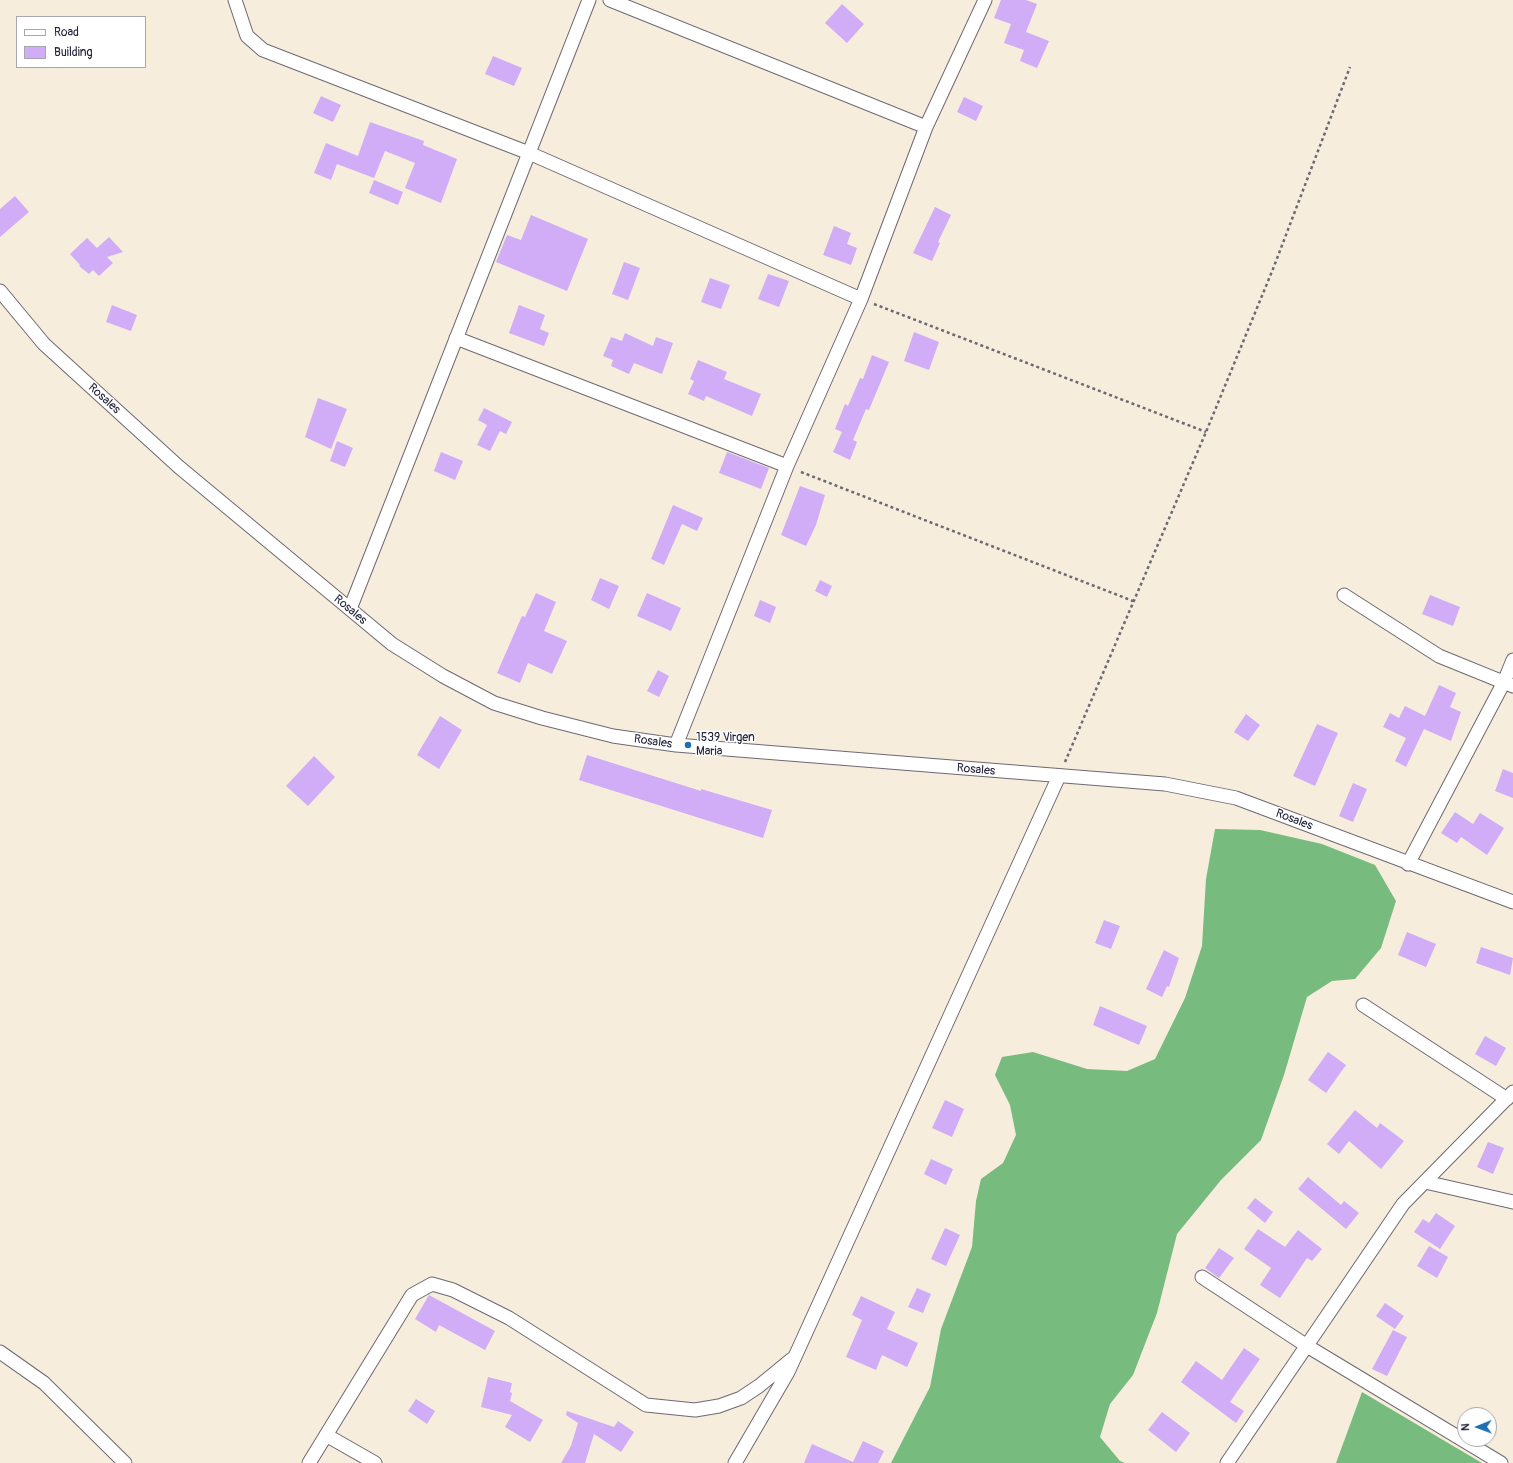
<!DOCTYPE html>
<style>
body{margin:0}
#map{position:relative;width:1513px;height:1463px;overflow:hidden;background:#f7eddc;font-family:Pangolin,sans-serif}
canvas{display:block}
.legend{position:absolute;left:16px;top:16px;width:130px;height:52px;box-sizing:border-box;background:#fff;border:1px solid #a7a7b1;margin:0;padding:5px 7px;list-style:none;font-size:12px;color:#22223b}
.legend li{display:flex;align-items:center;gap:8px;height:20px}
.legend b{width:20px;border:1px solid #a7a7b1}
.north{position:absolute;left:1457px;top:1407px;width:40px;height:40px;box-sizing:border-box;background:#fff;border:1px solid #a7a7b1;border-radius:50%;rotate:269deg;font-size:11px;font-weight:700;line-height:16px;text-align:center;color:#22223b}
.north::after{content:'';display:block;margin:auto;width:14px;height:18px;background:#1f6fb2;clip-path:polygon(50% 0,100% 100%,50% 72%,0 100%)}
</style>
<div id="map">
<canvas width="1513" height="1463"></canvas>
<ul class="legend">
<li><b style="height:5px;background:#fff"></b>Road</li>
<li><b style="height:11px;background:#d0adf6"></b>Building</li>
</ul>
<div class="north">N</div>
</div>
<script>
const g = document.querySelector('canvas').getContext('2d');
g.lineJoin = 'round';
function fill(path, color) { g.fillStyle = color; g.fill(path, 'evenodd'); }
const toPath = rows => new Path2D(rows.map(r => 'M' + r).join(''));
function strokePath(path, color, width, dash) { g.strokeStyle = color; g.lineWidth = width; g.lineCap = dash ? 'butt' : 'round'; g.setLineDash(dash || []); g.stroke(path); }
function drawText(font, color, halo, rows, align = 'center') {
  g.font = font + ' Pangolin,sans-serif'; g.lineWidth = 3; g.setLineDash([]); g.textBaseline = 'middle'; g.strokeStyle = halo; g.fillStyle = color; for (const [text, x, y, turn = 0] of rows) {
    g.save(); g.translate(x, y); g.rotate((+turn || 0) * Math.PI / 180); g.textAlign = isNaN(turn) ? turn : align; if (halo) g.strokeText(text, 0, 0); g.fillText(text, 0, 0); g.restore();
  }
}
fill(toPath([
 [1215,829,1260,830,1322,844,1375,865,1396,901,1381,948,1355,979,1332,981,1307,997,1284,1075,1261,1140,1221,1180,1177,1234,1157,1313,1133,1375,1110,1404,1100,1437,1120,1461,1125,1463,891,1463,930,1387,941,1329,972,1247,976,1201,981,1179,1003,1163,1016,1135,1010,1105,995,1075,1002,1057,1033,1052,1087,1069,1127,1071,1155,1059,1185,998,1202,946,1206,879],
 [1362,1392,1482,1463,1336,1463]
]), '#78bb7e');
fill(toPath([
 [1001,0,1026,0,1037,4,1026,32,1049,41,1037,68,1020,61,1024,50,1004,43,1011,24,994,18],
 [842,4,864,24,847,43,825,23],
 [493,56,522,68,514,86,485,74],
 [321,96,341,105,333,122,313,113],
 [964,97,983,106,976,121,957,112],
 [370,122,424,141,423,145,457,159,441,203,405,188,415,163,385,151,374,178,337,164,331,180,314,173,326,143,358,156],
 [374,180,403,192,398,205,369,193],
 [15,196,29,212,0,237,0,209],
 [935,207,951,215,938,242,940,243,932,261,913,253],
 [531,215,588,239,567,291,496,262,507,235,521,240],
 [834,226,851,233,847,244,857,248,851,265,823,255],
 [109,237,123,252,107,257,113,263,99,276,93,270,89,274,79,266,80,265,70,254,87,238,97,248],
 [624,262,640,268,628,300,612,294],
 [768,274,789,281,779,307,758,299],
 [710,278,730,285,721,309,701,302],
 [112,305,137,315,131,331,106,322],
 [519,305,545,315,540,329,549,333,544,346,509,333],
 [914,332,939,342,929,370,904,361],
 [625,333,653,346,656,337,673,343,662,374,634,363,629,374,611,366,613,360,603,356,611,337,622,341],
 [872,355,889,362,869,410,866,409,853,440,857,442,850,460,833,452,842,432,835,429,845,404,848,406,860,378,863,379],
 [698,360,727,372,724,379,761,394,752,416,706,396,704,401,688,394,694,381,690,379],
 [318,398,347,409,331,449,305,437],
 [484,408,512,422,506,434,500,431,490,451,477,445,487,425,478,420],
 [337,441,353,448,345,467,330,461],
 [441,452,463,461,455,480,434,471],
 [727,452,769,468,761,489,719,473],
 [800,486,825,495,816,525,806,546,781,535],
 [673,505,703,518,697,531,682,524,664,565,651,559],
 [600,578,619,586,609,609,591,600],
 [820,580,832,586,827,597,815,591],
 [536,593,556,602,544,631,567,641,552,674,528,663,520,683,497,673,522,616,525,617],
 [647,593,681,608,671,631,637,616],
 [1430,595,1460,607,1453,626,1422,614],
 [760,600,776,607,770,623,754,616],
 [658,670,669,676,659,697,647,691],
 [1439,685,1456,693,1450,707,1461,712,1451,741,1424,729,1406,767,1395,761,1406,738,1383,727,1390,713,1399,718,1405,706,1425,716],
 [1246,714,1260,725,1248,741,1234,732],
 [440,716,462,730,439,769,417,755],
 [1317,724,1338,733,1315,786,1293,776],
 [587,755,701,791,701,789,772,810,763,838,579,780],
 [314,756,335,777,308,806,286,786],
 [1503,769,1513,773,1513,798,1495,791],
 [1353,783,1367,789,1353,822,1339,816],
 [1455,812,1473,824,1480,813,1504,828,1487,855,1461,837,1457,843,1441,833],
 [1104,920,1120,926,1111,949,1095,943],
 [1407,932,1436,944,1426,967,1398,955],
 [1481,947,1513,958,1510,975,1476,963],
 [1164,950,1179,958,1169,987,1167,986,1162,997,1146,989],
 [1100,1006,1147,1026,1139,1045,1093,1025],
 [1485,1036,1506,1048,1496,1066,1475,1054],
 [1328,1052,1346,1065,1326,1093,1308,1080],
 [945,1100,964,1109,952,1137,932,1128],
 [1355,1110,1377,1128,1380,1123,1404,1141,1381,1169,1349,1141,1339,1154,1327,1144],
 [1488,1142,1504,1148,1493,1174,1477,1167],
 [931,1159,953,1169,946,1185,924,1174],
 [1308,1177,1341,1205,1344,1201,1359,1213,1346,1229,1298,1189],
 [1255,1198,1273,1212,1265,1223,1247,1208],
 [1436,1213,1455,1226,1440,1249,1414,1232,1423,1219,1429,1223],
 [945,1228,960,1235,946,1266,931,1259],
 [1258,1229,1285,1247,1298,1230,1322,1249,1312,1261,1307,1258,1280,1298,1260,1285,1271,1268,1244,1249],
 [1429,1246,1448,1257,1437,1278,1417,1266],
 [1219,1248,1234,1258,1219,1278,1205,1268],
 [917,1288,931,1294,923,1313,908,1307],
 [429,1295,495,1331,485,1350,439,1325,436,1332,415,1319],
 [861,1296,895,1312,887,1329,918,1343,907,1367,882,1355,876,1370,846,1357,862,1320,852,1315],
 [1385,1303,1404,1316,1395,1329,1376,1316],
 [1393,1330,1407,1337,1387,1376,1372,1369],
 [1244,1348,1260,1359,1230,1402,1244,1411,1236,1423,1181,1382,1196,1361,1222,1380],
 [488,1377,512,1383,510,1392,512,1393,510,1401,543,1420,530,1442,505,1427,512,1415,481,1407],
 [416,1399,435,1411,427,1424,408,1411],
 [567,1411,614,1427,618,1421,634,1432,621,1452,594,1434,585,1463,561,1463,571,1446,578,1423,566,1415],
 [1162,1412,1190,1433,1176,1452,1148,1430],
 [863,1441,884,1451,878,1463,804,1463,812,1444,853,1462]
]), '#d0adf6');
const street = toPath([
 [235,0,247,36,263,50,529,153,861,299],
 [610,0,926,127],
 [0,291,44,344,179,467,392,644,443,676,494,703,542,718,613,736,676,745,1165,784,1236,798,1513,902],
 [456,338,787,466],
 [1344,595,1439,656,1513,686],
 [350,609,589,0],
 [676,745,787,466,861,299,926,127,985,0],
 [1408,864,1504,682,1513,660],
 [1363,1005,1507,1099],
 [1425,1182,1513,1202],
 [1202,1277,1307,1346,1501,1463],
 [0,1352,44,1383,125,1463],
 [326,1435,375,1463],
 [309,1463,412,1295,432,1284,453,1290,509,1318,646,1405,695,1410,719,1406,741,1398,759,1386,792,1359],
 [735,1463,788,1372,1059,776],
 [1227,1463,1403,1204,1513,1092]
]);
strokePath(street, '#6d6973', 15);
strokePath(toPath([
 [874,304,1206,432],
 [801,472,1133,601],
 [1065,762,1206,432,1273,269,1350,67]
]), '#6d6973', 2.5, [3, 3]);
strokePath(street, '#fff', 13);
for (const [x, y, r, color] of [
 [688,745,4,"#1f6fb2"]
]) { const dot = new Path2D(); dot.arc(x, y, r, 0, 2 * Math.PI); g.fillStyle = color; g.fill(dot); strokePath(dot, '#fff', 1.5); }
drawText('12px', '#22223b', '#fff', [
 ["Rosales",104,399,42],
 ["Rosales",350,610,40],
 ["Rosales",653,742,8],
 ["Rosales",976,770,5],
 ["Rosales",1294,820,21]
]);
drawText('12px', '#22223b', '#fff', [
 ["1539 Virgen",696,738],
 ["Maria",696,752]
], 'left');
</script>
